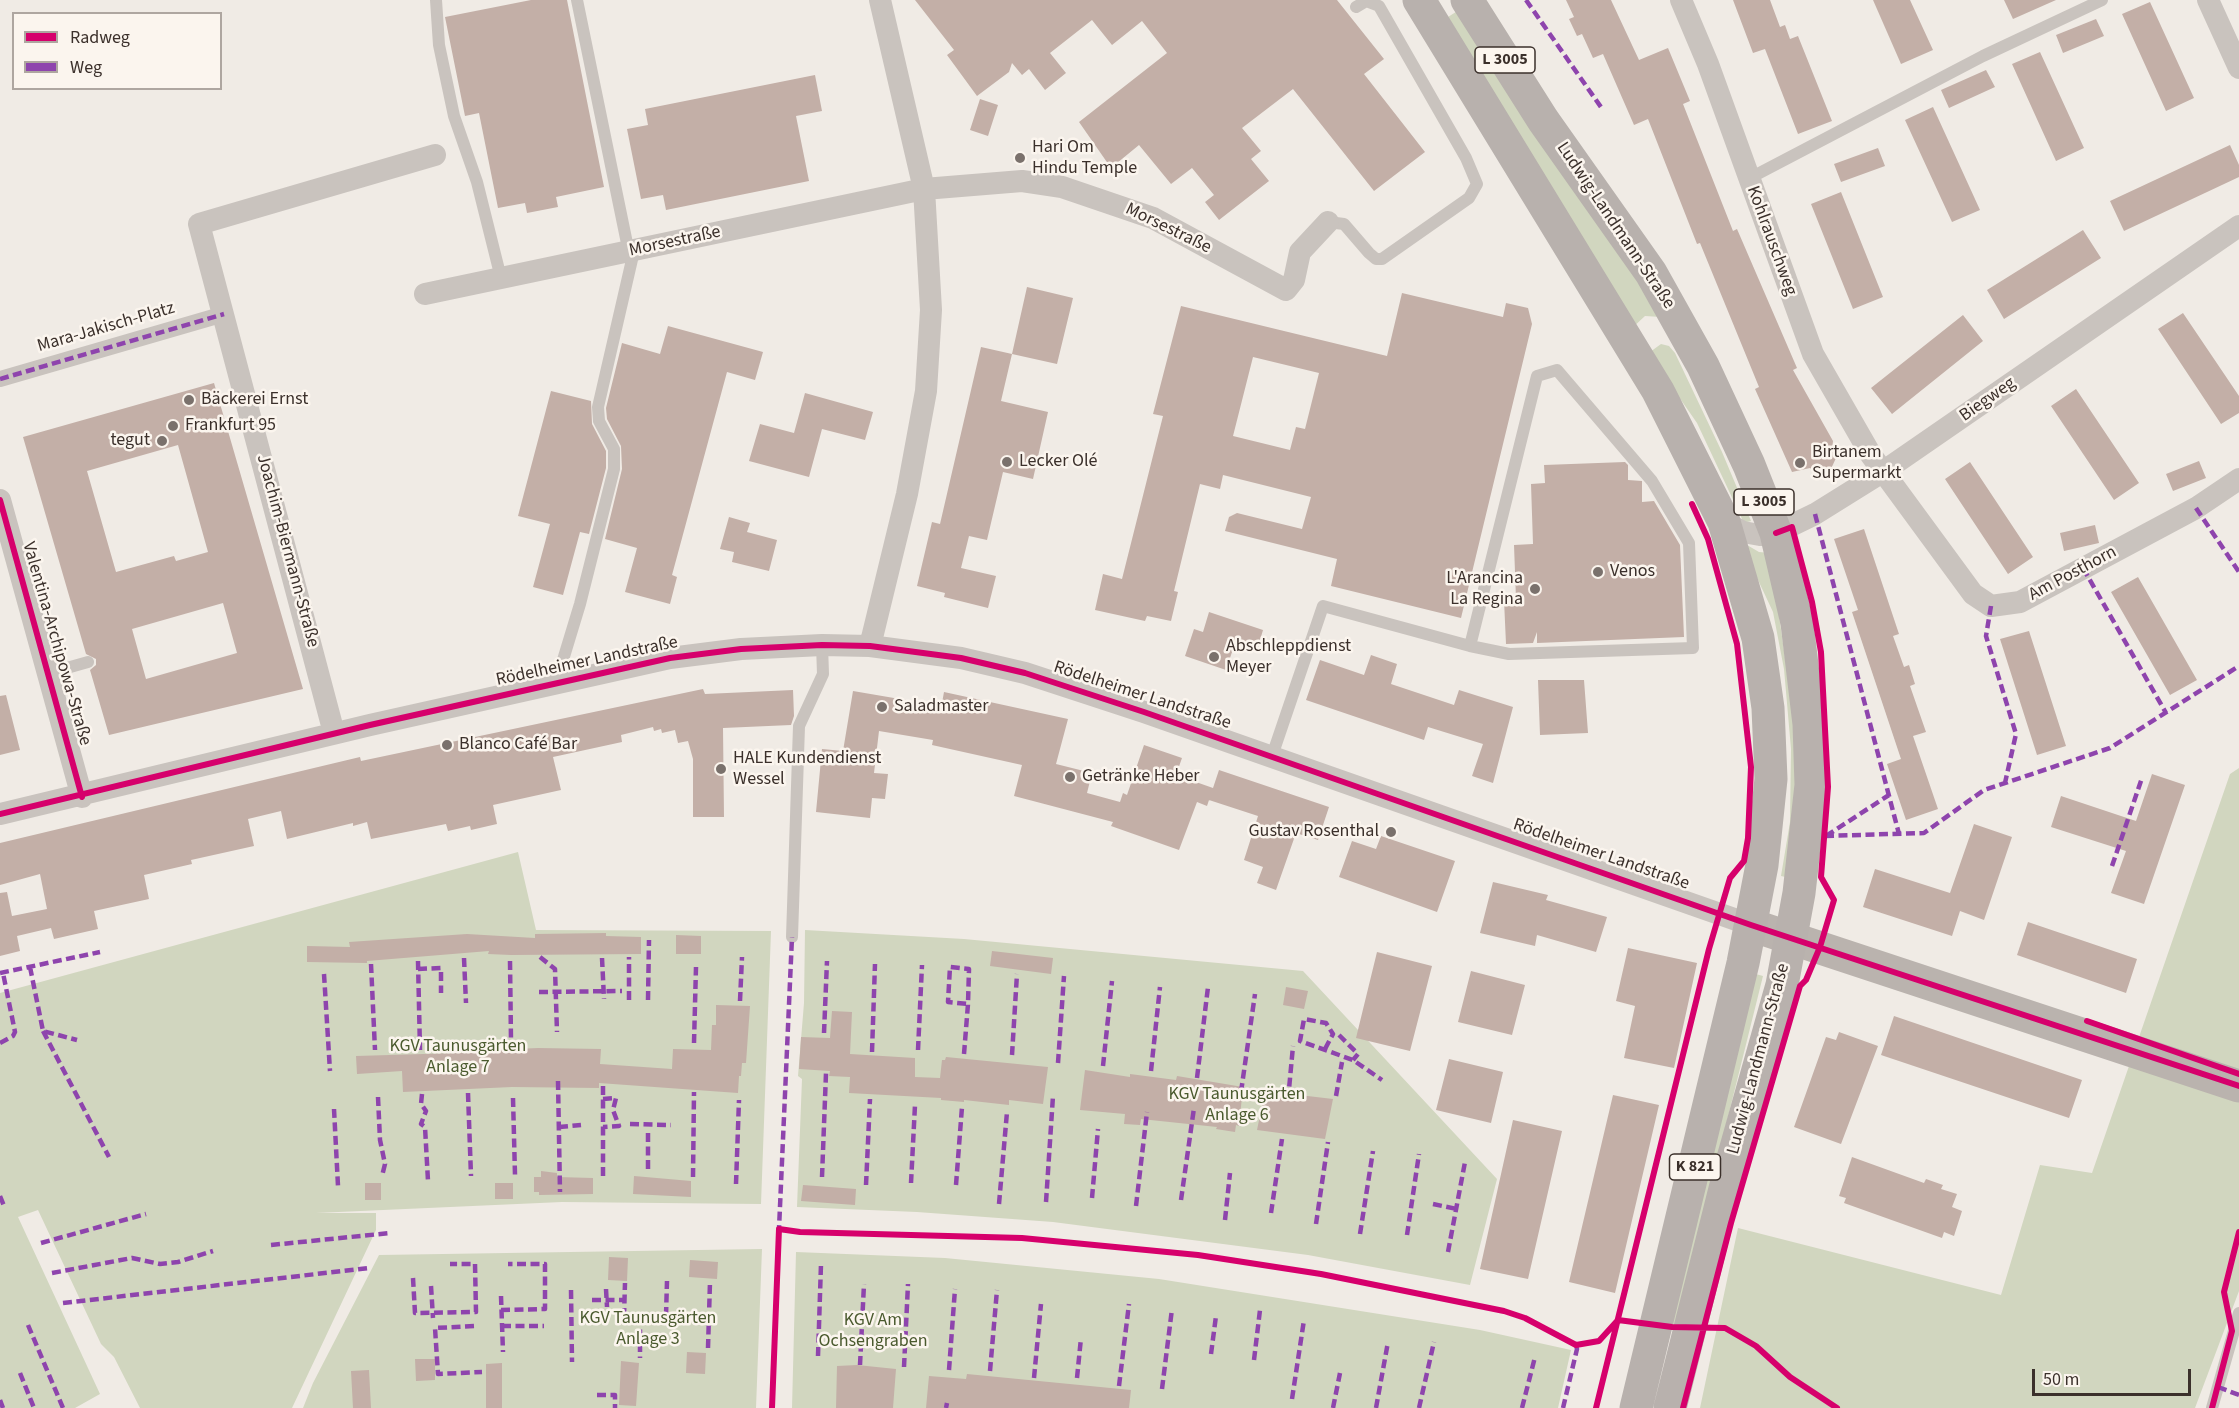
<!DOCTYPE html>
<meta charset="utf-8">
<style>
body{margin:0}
#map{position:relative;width:2239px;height:1408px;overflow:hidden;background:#f0ebe5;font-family:"Source Sans 3",sans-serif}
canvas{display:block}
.legend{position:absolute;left:12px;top:12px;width:210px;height:78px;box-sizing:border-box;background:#fbf5ee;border:2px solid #aea6a0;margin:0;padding:8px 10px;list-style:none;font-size:18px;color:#3b302b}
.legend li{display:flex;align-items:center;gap:12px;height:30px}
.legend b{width:30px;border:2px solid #aea6a0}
.scale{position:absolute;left:2032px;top:1369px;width:159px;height:27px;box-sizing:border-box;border:3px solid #3b302b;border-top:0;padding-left:8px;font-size:18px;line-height:21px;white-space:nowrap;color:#3b302b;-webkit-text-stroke:4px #fbf5ee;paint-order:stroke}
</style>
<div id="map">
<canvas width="2239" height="1408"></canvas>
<ul class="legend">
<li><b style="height:8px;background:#d6006c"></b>Radweg</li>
<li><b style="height:8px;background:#8e44ad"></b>Weg</li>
</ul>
<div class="scale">50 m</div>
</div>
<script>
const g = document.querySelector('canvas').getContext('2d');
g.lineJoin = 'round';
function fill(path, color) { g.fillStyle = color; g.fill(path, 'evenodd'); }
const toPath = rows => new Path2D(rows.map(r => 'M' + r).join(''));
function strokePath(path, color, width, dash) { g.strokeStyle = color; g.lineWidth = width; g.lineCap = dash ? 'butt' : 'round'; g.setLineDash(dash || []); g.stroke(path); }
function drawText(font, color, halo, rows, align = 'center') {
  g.font = font + ' "Source Sans 3",sans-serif'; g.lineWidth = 5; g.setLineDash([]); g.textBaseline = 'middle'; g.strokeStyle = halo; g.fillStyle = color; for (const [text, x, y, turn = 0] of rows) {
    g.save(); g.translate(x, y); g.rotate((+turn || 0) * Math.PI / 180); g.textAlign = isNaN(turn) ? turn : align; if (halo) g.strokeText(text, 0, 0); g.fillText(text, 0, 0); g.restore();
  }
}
fill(toPath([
 [1459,10,1661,317,1645,316,1630,330,1448,17],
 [1661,344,1669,346,1675,353,1722,452,1751,521,1744,523,1697,423,1681,400,1664,383,1650,352],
 [1747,545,1759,552,1770,553,1800,762,1790,878,1781,876,1790,822,1791,749,1784,669,1773,612,1744,550],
 [2239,768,2239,1291,2195,1408,1700,1408,1738,1228,2001,1295,2040,1165,2092,1173,2230,774],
 [518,852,536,930,771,931,761,1204,562,1202,316,1213,376,1213,376,1230,292,1408,140,1408,114,1357,101,1344,38,1210,18,1217,100,1394,75,1408,0,1408,0,993],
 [805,930,964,939,1303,971,1497,1179,1470,1285,1308,1255,1053,1222,917,1212,797,1207,802,1079,798,1076,804,1003],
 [1752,973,1763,976,1676,1326,1668,1324],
 [762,1249,756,1408,303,1408,313,1383,379,1255],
 [796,1252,945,1258,1159,1279,1480,1330,1571,1350,1558,1408,792,1408]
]), '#d1d6bf');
fill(toPath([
 [531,0,567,0,604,187,556,197,558,207,527,213,525,203,498,208,479,113,465,116,445,17],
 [915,0,1337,0,1384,59,1364,74,1425,152,1374,191,1293,89,1242,128,1261,151,1251,159,1269,181,1219,220,1205,202,1214,195,1192,168,1171,184,1139,145,1111,168,1079,122,1167,53,1142,21,1112,45,1092,20,1050,53,1066,73,1045,90,1029,69,1022,75,1012,63,1009,72,977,96,947,55,954,50],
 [1566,0,1611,0,1639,60,1668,48,1690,101,1683,104,1733,231,1737,229,1797,368,1793,370,1833,441,1832,450,1836,458,1830,471,1816,473,1810,468,1792,472,1755,389,1759,387,1700,243,1697,244,1648,119,1634,125,1603,54,1593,58,1582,34,1577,36,1569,19,1574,17],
 [1733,0,1770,0,1780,27,1785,25,1790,39,1798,36,1832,121,1798,134,1765,49,1753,53],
 [1873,0,1910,0,1933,50,1901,64],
 [2004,0,2056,0,2013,19],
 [2150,2,2194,98,2166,111,2122,14],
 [2096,19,2104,36,2063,53,2056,35],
 [2040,52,2084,148,2056,161,2012,64],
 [1986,70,1995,87,1949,108,1941,90],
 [815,75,822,111,796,116,809,181,666,210,663,195,641,199,627,129,648,125,645,109],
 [980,99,998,105,988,136,970,130],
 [1933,107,1980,210,1952,222,1905,120],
 [2230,145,2239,165,2239,177,2124,231,2110,201],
 [1878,148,1885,166,1841,182,1834,164],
 [1841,192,1883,297,1853,309,1811,204],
 [2083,230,2101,258,2004,319,1987,290],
 [1027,287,1073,298,1057,364,1012,354],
 [1402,293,1503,317,1506,303,1528,308,1532,324,1461,618,1331,586,1337,559,1225,531,1229,517,1237,513,1302,529,1311,497,1223,475,1220,489,1200,484,1174,591,1178,592,1171,621,1147,616,1145,621,1095,610,1103,574,1122,579,1163,416,1153,414,1181,306,1387,356],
 [1253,357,1319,373,1305,429,1296,427,1290,450,1233,436],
 [2183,313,2239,396,2239,413,2221,424,2158,329],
 [1963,315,1983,341,1892,414,1871,388],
 [668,326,763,352,755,380,727,372,672,575,677,577,670,604,625,592,637,548,605,539,622,469,621,446,607,419,606,408,622,343,660,354],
 [981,347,1012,354,1001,401,1048,412,1033,479,1003,472,987,540,969,536,961,568,996,576,988,608,944,597,945,593,917,586,932,522,940,524],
 [214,383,303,689,109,735,90,670,96,665,96,659,86,654,23,437],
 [178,445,208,552,176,561,174,556,116,572,87,471],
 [223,603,237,653,146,679,132,629],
 [2076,389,2139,483,2114,500,2051,406],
 [551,391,591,401,592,424,606,451,606,468,589,534,580,532,563,595,533,587,550,524,518,516],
 [805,393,873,412,865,440,822,429,809,477,749,461,760,424,794,433],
 [2199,461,2206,478,2173,491,2166,474],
 [1625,462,1628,465,1628,480,1642,481,1642,502,1654,501,1680,545,1684,637,1537,643,1537,632,1533,643,1506,644,1504,600,1516,599,1514,545,1533,544,1531,484,1545,483,1544,465],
 [1970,462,2033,557,2008,574,1945,479],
 [729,517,750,523,747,532,777,540,769,571,732,562,734,552,720,549],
 [2095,525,2099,543,2064,551,2060,533],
 [1864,529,1899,634,1893,636,1904,667,1909,665,1915,684,1910,686,1926,732,1913,736,1938,809,1906,820,1887,764,1901,759,1852,612,1858,610,1834,539],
 [2138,577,2197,680,2170,695,2111,592],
 [1209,612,1263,630,1258,647,1236,640,1226,670,1185,656,1194,629,1203,632],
 [2029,631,2066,746,2037,755,2000,639],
 [1371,655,1397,664,1391,684,1454,705,1459,690,1513,707,1493,783,1472,776,1483,744,1428,727,1424,740,1306,700,1320,660,1364,675],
 [1538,680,1584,680,1588,733,1540,735],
 [703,689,705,694,793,690,794,716,791,725,723,728,724,817,693,817,693,759,688,741,678,743,675,730,662,733,661,729,654,731,653,727,621,735,622,742,553,757,561,790,493,805,497,824,471,830,470,826,448,831,446,824,371,839,367,822,353,826,353,823,287,839,281,811,248,819,254,846,191,860,192,864,144,875,149,899,94,911,98,929,54,939,51,928,17,936,20,951,0,956,0,893,7,892,12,916,47,909,40,874,0,885,0,843,360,757,361,761],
 [853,691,929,704,930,700,942,703,944,692,1068,719,1056,764,1092,773,1087,793,1120,802,1123,793,1127,795,1144,745,1182,758,1176,775,1213,788,1207,806,1197,802,1179,850,1111,826,1113,822,1014,796,1022,765,932,745,933,740,879,731,874,773,888,774,885,799,872,798,870,818,816,812,822,749,843,751],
 [6,695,20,750,0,755,0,696],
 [1219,770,1329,807,1318,840,1296,833,1276,890,1257,883,1263,867,1244,860,1258,816,1209,800],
 [2152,774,2185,785,2144,904,2111,893,2126,851,2051,827,2061,796,2136,821],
 [1974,824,2012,837,1984,920,1960,911,1952,936,1863,907,1875,869,1950,893],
 [1381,836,1455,861,1437,912,1339,877,1352,841,1376,849],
 [1493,882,1548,895,1546,900,1607,917,1596,952,1537,935,1535,946,1480,933],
 [2028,922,2137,959,2126,993,2017,955],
 [606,933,606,936,641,937,641,954,511,955,488,954,489,951,367,961,367,963,307,962,307,946,350,947,349,942,467,934,535,938,535,934],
 [676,935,701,936,701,954,676,954],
 [1628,948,1697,963,1674,1068,1624,1058,1635,1006,1616,1001],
 [992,951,1053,958,1051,974,990,966],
 [1377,952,1432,966,1410,1051,1356,1038],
 [1471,971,1525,985,1512,1035,1458,1022],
 [1286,987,1308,991,1304,1009,1283,1005],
 [716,1005,750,1006,746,1063,742,1063,741,1076,739,1076,738,1093,599,1083,599,1088,512,1087,403,1092,402,1071,357,1074,356,1056,492,1052,492,1050,538,1048,601,1049,600,1064,672,1069,673,1049,711,1050,712,1025,716,1025],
 [832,1011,852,1012,850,1054,915,1058,915,1077,940,1078,942,1060,945,1060,946,1057,1048,1067,1043,1104,1009,1100,1009,1105,964,1100,964,1102,941,1100,941,1098,849,1093,850,1077,829,1076,830,1071,799,1069,801,1037,830,1038],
 [1894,1016,2082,1080,2069,1118,1881,1055],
 [1839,1032,1878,1046,1841,1144,1794,1127,1826,1037,1836,1040],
 [1449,1059,1503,1072,1491,1123,1436,1110],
 [1085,1070,1130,1077,1130,1074,1176,1080,1177,1076,1243,1087,1239,1126,1236,1125,1235,1132,1216,1129,1217,1127,1141,1119,1140,1125,1124,1124,1125,1114,1080,1110],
 [1265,1091,1333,1099,1325,1139,1257,1130],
 [1613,1095,1659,1105,1615,1293,1569,1282],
 [1513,1120,1562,1131,1528,1279,1480,1269],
 [1852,1157,1924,1183,1926,1179,1943,1185,1941,1189,1957,1194,1952,1207,1962,1211,1954,1236,1944,1232,1942,1238,1844,1203,1846,1198,1839,1196],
 [541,1171,557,1173,557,1177,593,1178,593,1194,539,1195,539,1192,534,1192,534,1177,541,1177],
 [634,1176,691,1181,691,1197,633,1194],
 [365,1183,381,1183,381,1200,365,1200],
 [495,1183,513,1183,513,1199,495,1199],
 [803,1185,856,1189,855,1205,801,1201],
 [609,1257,628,1258,627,1281,608,1280],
 [690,1260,718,1262,717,1279,689,1277],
 [687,1352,706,1353,705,1374,686,1373],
 [415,1359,435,1359,435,1380,416,1381],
 [621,1361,639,1363,636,1406,619,1405],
 [502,1363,502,1408,486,1408,486,1364],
 [857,1365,896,1369,893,1408,836,1408,837,1366],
 [369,1370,371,1408,353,1408,351,1371],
 [967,1374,1131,1390,1129,1408,926,1408,929,1376,966,1379]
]), '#c3afa7');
strokePath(toPath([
 [436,0,439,45,454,116,477,182,501,278],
 [577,0,629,253],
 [1748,179,1983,56,2102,0],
 [1328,222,1344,224,1369,253,1376,259,1382,259,1469,198,1477,184,1466,158,1379,6,1366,1,1356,7],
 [49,673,88,662],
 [556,683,580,604,614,469,614,449,599,421,598,407,634,251],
 [1272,756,1323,606,1470,646,1537,376,1557,370,1652,481,1689,543,1693,648,1509,654,1470,646],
 [792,937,799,726,823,674,822,645],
 [2212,1408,2239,1313]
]), '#c9c3be', 12);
strokePath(toPath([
 [0,379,224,314]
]), '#c9c3be', 16);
strokePath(toPath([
 [1681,0,1708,64,1813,354,1871,455,1973,594,1991,606,2020,602,2196,508,2239,479],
 [2208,0,2239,68],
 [425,294,924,189,1022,181,1062,187,1153,218,1286,290,1294,280,1300,252,1328,222],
 [0,500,82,797],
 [1724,522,1743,532,1760,535,1776,533,1815,514,1884,471,2239,226],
 [870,646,907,494,926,391,931,310,924,189,880,0],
 [334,733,199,224,435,155],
 [0,814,370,725,670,658,741,649,822,645,870,646,961,658,1025,673,1144,712,1751,925]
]), '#c9c3be', 22);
strokePath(toPath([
 [1751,925,2239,1086]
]), '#bab3ae', 33);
strokePath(toPath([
 [1419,0,1658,391,1724,522,1758,638,1768,708,1771,779,1762,865,1743,963,1636,1408],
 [1467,0,1543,120,1651,273,1703,366,1749,465,1776,533,1797,623,1809,724,1811,785,1799,893,1782,985,1730,1169,1670,1408]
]), '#b8b1ad', 33);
strokePath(toPath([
 [1526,0,1603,110],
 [0,379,224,314],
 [2196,508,2239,572],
 [1815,514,1899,834],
 [2083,568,2166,713],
 [1991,606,1986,636,2016,734,2005,783],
 [1825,836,1924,833,1984,790,2110,748,2239,666],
 [1826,836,1889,795],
 [2112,866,2142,778],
 [540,957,555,969,557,1032],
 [464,958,466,1003],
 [602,958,604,999],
 [418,961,420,1050],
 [510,961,511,1041],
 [371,964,375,1050],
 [30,967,43,1031,77,1040],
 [418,969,441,968,441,993],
 [0,973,100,952],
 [324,974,330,1071],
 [539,992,622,991],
 [629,1000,629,957],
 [648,1000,649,940],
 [740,1001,742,957],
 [43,1031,109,1157],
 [824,1033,827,961],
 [1339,1035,1358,1054,1353,1060],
 [0,1043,13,1036,15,1032,3,973],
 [694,1043,696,967],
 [1325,1049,1333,1034,1326,1023,1304,1019,1300,1041,1353,1060,1382,1080],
 [918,1050,922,965],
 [872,1052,875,964],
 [964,1054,968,1004,969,969,950,967,948,1002,968,1004],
 [1012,1055,1017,974],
 [1058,1063,1064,976],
 [1103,1066,1112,981],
 [1151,1071,1160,987],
 [1197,1078,1208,987],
 [558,1081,560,1192],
 [603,1086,603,1179],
 [1241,1092,1255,994],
 [468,1093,471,1176],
 [422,1094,421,1104,426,1111,421,1124,425,1127,428,1181],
 [1336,1096,1342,1062],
 [378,1097,380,1140,385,1164,382,1176],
 [513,1098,515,1175],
 [603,1099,616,1098,613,1110,619,1126,603,1127],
 [1288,1100,1293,1046],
 [334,1109,338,1186],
 [630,1124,671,1125],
 [559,1127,581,1125],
 [648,1133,648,1169],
 [693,1177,694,1092],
 [822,1177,826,1073],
 [911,1183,915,1105],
 [736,1184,739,1100],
 [866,1185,870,1099],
 [956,1185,962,1107],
 [0,1196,4,1206],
 [1092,1198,1098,1129],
 [1181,1200,1194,1108],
 [1046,1202,1053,1096],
 [999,1204,1007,1112],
 [1433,1204,1457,1209],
 [1136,1206,1147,1112],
 [1271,1213,1282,1139],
 [1225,1220,1230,1173],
 [1316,1224,1328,1142],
 [784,1230,779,1229,792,937],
 [1360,1234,1373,1151],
 [1407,1235,1419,1154],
 [41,1243,146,1214],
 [271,1245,390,1233],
 [1448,1252,1465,1162],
 [52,1273,132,1258,160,1264,178,1262,213,1251],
 [413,1278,415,1313,476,1312,475,1264,450,1264],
 [431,1286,433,1318],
 [606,1289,607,1307],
 [571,1290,572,1362],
 [501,1296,503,1352],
 [592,1300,625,1300],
 [63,1303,369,1268],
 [501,1310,545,1309,545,1264,508,1264],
 [640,1316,640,1358],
 [666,1316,667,1281],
 [624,1317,625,1283],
 [28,1325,63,1408],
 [474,1326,435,1328,438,1374,482,1372],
 [502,1326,544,1326],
 [708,1348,710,1282],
 [1211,1354,1216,1316],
 [818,1356,821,1264],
 [1254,1360,1260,1310],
 [860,1365,864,1284],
 [904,1367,908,1284],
 [949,1370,955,1289],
 [990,1371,997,1290],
 [20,1373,34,1408],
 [1034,1378,1041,1304],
 [1077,1378,1081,1338],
 [1119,1386,1129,1304],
 [2218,1387,2239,1395],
 [1162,1389,1172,1309],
 [597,1395,615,1395,615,1408],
 [1292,1399,1304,1320],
 [0,1400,3,1408],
 [946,1408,947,1403],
 [1333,1408,1340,1373],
 [1376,1408,1388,1342],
 [1419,1408,1434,1342],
 [1522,1408,1535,1357],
 [1563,1408,1577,1349,1576,1345]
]), '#8e44ad', 4.5, [9, 4.5]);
strokePath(toPath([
 [0,500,82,797],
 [0,814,370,725,670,658,741,649,822,645,870,646,961,658,1025,673,1144,712,1751,925,2239,1086],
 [2087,1021,2239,1074],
 [1618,1320,1672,1327,1725,1328,1756,1346,1790,1377,1837,1408],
 [772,1408,779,1229,800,1232,1022,1238,1198,1255,1321,1274,1504,1311,1525,1318,1576,1345,1599,1341,1618,1320],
 [1596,1408,1709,949,1730,878,1744,861,1748,838,1751,767,1737,644,1708,539,1692,504],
 [1683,1408,1731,1223,1800,986,1806,980,1820,947,1834,900,1821,877,1828,787,1821,652,1812,602,1792,527,1776,533],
 [2212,1408,2232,1331,2224,1292,2239,1232]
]), '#d6006c', 6);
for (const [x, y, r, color] of [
 [1020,158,6,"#7a716c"],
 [189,400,6,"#7a716c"],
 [173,426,6,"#7a716c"],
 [162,441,6,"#7a716c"],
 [1007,462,6,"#7a716c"],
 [1800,463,6,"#7a716c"],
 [1598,572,6,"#7a716c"],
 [1535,589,6,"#7a716c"],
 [1214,657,6,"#7a716c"],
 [882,707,6,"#7a716c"],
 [447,745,6,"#7a716c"],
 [721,769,6,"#7a716c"],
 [1070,777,6,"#7a716c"],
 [1391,832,6,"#7a716c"]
]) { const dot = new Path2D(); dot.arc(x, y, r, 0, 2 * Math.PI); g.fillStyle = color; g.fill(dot); strokePath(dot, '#fbf5ee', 2); }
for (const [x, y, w] of [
 [1505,60,60],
 [1764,502,60],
 [1695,1167,51]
]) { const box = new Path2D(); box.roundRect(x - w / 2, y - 13, w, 26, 4.5); g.fillStyle = '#fbf5ee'; g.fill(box); strokePath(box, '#3b302b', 1.5); }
drawText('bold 16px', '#3b302b', null, [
 ["L 3005",1505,60],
 ["L 3005",1764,502],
 ["K 821",1695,1167]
]);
drawText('18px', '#3b302b', '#fbf5ee', [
 ["Hari Om",1032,148],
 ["Hindu Temple",1032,169],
 ["Bäckerei Ernst",201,400],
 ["Frankfurt 95",185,426],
 ["tegut",150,441,"right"],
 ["Birtanem",1812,453],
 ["Supermarkt",1812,474],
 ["Lecker Olé",1019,462],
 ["Venos",1610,572],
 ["L'Arancina",1523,579,"right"],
 ["La Regina",1523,600,"right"],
 ["Abschleppdienst",1226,647],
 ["Meyer",1226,668],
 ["Saladmaster",894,707],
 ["Blanco Café Bar",459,745],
 ["HALE Kundendienst",733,759],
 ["Wessel",733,780],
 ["Getränke Heber",1082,777],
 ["Gustav Rosenthal",1379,832,"right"]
], 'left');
drawText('18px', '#3b302b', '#fbf5ee', [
 ["Ludwig-Landmann-Straße",1615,226,56],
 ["Morsestraße",1168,229,26],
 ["Kohlrauschweg",1771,241,70],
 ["Morsestraße",675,242,-12],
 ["Mara-Jakisch-Platz",106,328,-16],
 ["Biegweg",1988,400,-35],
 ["Joachim-Biermann-Straße",287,551,75],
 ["Am Posthorn",2073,574,-28],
 ["Valentina-Archipowa-Straße",56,644,74],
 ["Rödelheimer Landstraße",587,662,-12],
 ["Rödelheimer Landstraße",1142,696,18],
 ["Rödelheimer Landstraße",1601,855,19],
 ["Ludwig-Landmann-Straße",1759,1059,-75]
]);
drawText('18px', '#4a5a2e', '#fbf5ee', [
 ["KGV Taunusgärten",458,1047],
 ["Anlage 7",458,1068],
 ["KGV Taunusgärten",1237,1095],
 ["Anlage 6",1237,1116],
 ["KGV Taunusgärten",648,1319],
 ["Anlage 3",648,1340],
 ["KGV Am",873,1321],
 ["Ochsengraben",873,1342]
]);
</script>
